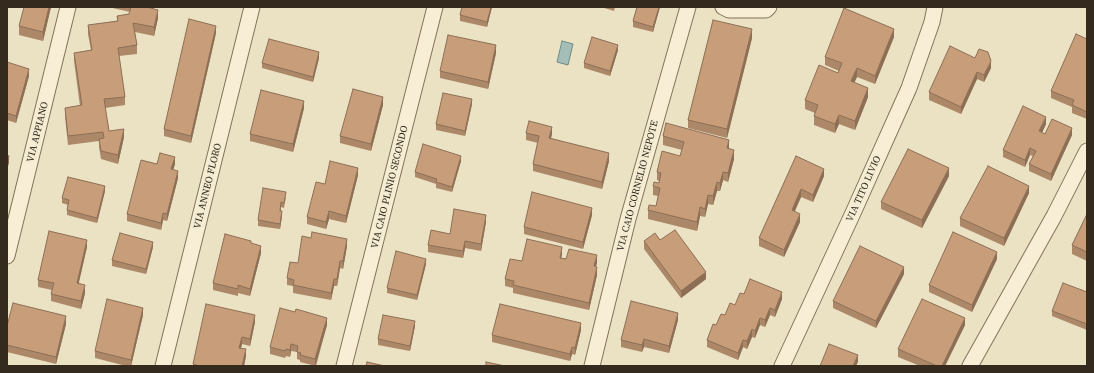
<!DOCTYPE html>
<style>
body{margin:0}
#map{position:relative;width:1094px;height:373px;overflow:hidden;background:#ebe1c3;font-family:"Source Serif 4",serif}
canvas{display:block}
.frame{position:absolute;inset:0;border:8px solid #352a1e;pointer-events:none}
</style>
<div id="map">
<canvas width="1094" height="373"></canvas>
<div class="frame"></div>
</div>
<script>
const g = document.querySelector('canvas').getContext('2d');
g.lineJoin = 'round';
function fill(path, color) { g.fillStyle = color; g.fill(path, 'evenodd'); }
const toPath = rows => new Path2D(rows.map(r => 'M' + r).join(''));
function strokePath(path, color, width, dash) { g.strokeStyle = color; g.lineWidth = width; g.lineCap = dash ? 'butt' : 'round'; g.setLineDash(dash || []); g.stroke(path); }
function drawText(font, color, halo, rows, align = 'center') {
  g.font = font + ' "Source Serif 4",serif'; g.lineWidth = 4; g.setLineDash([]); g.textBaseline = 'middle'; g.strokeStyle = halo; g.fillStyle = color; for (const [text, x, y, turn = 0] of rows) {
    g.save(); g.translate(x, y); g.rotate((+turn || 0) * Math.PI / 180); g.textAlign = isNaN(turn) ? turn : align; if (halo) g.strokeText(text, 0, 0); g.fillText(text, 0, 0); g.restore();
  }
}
const water = toPath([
 [562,41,573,44,568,65,557,62,562,41]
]);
fill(water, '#a5beb8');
strokePath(water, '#6c8c85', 1);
const minor = toPath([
 [723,7,729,10,766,10,769,7],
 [7,256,68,7],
 [163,366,252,7],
 [344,366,435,7],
 [592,366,628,219,688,7],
 [782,366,853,213,909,88,932,22,935,7],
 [970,366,1054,216,1087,151]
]);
strokePath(minor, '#84735b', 17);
strokePath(minor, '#f7eed5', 15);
fill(toPath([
 [51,7,43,41,19,35,19,26],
 [108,7,147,7,158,18,154,36,135,32,137,45,137,54,119,56,125,97,125,105,105,108,109,131,124,137,118,164,101,159,99,147,99,141,68,145,65,117,65,108,80,106,74,61,74,53,91,50,88,34,88,25,117,21,117,16,129,14,130,12],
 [462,7,492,7,487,27,460,21,460,15],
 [601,7,615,7,614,11],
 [637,7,660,7,653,32,633,27,633,21],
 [216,33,191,143,164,136,164,129],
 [894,37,875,84,857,77,854,82,868,97,855,130,839,124,835,133,814,125,814,116,815,113,805,109,805,100,838,73,839,71,825,65,825,57],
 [752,38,727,138,688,128,688,120],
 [1087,39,1087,119,1072,113,1072,107,1051,98,1051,91],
 [618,50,610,76,584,68,584,63],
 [496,53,488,89,440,78,440,71],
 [319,58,313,82,262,68,262,63],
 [975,58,991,68,984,82,977,79,961,114,929,100,929,92],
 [7,62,29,76,16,123,7,120],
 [472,104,465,136,436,130,436,124],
 [383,105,371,151,340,143,340,136],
 [304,108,293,152,250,141,250,134],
 [1046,124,1042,133,1045,134,1072,135,1051,181,1029,171,1029,164,1033,156,1030,155,1025,167,1003,157,1003,150],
 [526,133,552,134,551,138,609,161,602,189,533,171,533,164,538,143,526,140],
 [663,136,729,149,734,159,728,182,723,180,720,191,717,191,713,205,708,204,705,217,700,216,697,231,648,219,648,210,656,206,658,196,653,195,653,186,659,183,659,181,657,180,657,172,680,156,682,150,663,145],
 [796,156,824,176,813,202,801,197,794,212,800,222,784,257,759,246,759,238],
 [461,161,452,192,436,188,436,184,415,177,415,172],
 [157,164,175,164,173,170,178,178,167,221,163,220,161,230,127,221,127,214],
 [358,175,346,223,329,219,326,229,307,224,307,217,325,184],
 [949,176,922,228,881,209,881,202],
 [105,191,97,223,67,215,67,210,68,205,62,203,62,198],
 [1029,193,1004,246,960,226,960,218],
 [286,197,284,208,281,207,281,211,282,216,280,229,258,226,258,220],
 [1087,214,1087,261,1072,254,1072,245],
 [592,215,583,249,524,234,524,227],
 [486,222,481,251,465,248,463,258,428,252,428,245,450,234],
 [660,240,706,279,681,298,644,249,644,241],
 [251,243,261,253,250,296,238,293,238,296,213,290,213,283],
 [347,246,343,269,340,268,337,286,334,286,331,300,293,293,293,286,287,285,287,278,298,263],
 [87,247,78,284,85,293,81,309,51,301,51,294,52,290,38,287,38,280],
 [153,247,146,274,112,266,112,260],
 [562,254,561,258,597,263,596,266,597,275,589,310,513,293,513,288,505,286,505,279,522,261],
 [997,259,972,312,929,292,929,285],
 [426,264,417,300,387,293,387,288],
 [904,274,876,328,833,308,833,301],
 [1087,292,1087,330,1052,316,1052,311],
 [744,294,782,299,775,317,770,315,765,327,760,325,755,338,752,337,747,349,743,347,738,360,707,347,707,340,716,325,735,305],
 [143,315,131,366,126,366,95,358,95,351],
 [678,320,669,353,644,347,642,352,621,347,621,340],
 [255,322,250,346,242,344,241,348,246,356,244,366,193,366,193,364],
 [66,324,56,364,7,352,7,326],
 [327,325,316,366,300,362,300,360,297,359,297,352,291,351,290,357,286,356,285,358,270,354,270,347],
 [965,325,945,366,920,366,898,357,898,349],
 [415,326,410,351,378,345,378,339],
 [581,330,575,355,572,354,570,361,492,342,492,335]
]), '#ac8869');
fill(toPath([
 [49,7,51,7,43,41,43,32],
 [491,7,492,7,487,27,487,22],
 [659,7,660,7,653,32,653,27],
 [158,10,158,18,154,36,154,27],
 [216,26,216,33,191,143,191,136],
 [752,29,752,38,727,138,727,129],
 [894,29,894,37,875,84,875,76],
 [496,45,496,53,488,89,488,82],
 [618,45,618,50,610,76,610,71],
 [319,52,319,58,313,82,313,77],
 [991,61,991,68,984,82,984,75],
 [857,68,857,77,851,90,851,81],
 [29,69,29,76,16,123,16,116],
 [977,72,977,79,961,114,961,107],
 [868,88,868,97,855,130,855,121],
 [383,97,383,105,371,151,371,144],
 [472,99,472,104,465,136,465,131],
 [304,101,304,108,293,152,293,144],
 [839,115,839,124,835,133,835,124],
 [1046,117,1046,124,1039,139,1039,131],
 [552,127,552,134,549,145,549,138],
 [1072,128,1072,135,1051,181,1051,174],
 [124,129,124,137,118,164,118,155],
 [729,140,729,149,727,148],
 [1030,148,1030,155,1025,167,1025,160],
 [734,150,734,159,728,182,728,173],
 [609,153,609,161,602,189,602,182],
 [9,156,9,163,7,170,7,163],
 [461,156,461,161,452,192,452,187],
 [175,157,175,164,171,176,171,169],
 [358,168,358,175,346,223,346,216],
 [949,168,949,176,922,228,922,220],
 [824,169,824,176,813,202,813,195],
 [178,171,178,178,167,221,167,214],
 [723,172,723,180,720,191,720,183],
 [717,182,717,191,713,205,713,196],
 [105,186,105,191,97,223,97,218],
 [1029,186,1029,193,1004,246,1004,238],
 [801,189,801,197,792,218,792,210],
 [708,195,708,204,705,217,705,209],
 [700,207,700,216,697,231,697,222],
 [592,208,592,215,583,249,583,242],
 [282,211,282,216,280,229,280,224],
 [329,211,329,219,326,229,326,222],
 [163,213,163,220,161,230,161,223],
 [800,214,800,222,784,257,784,250],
 [486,215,486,222,481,251,481,244],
 [347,239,347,246,343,269,343,261],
 [87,240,87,247,77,291,77,283],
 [465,241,465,248,463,258,463,251],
 [153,242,153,247,146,274,146,269],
 [261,246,261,253,250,296,250,289],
 [562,247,562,254,560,265,560,258],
 [997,252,997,259,972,312,972,305],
 [597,255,597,263,594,273,594,266],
 [426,259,426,264,417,300,417,295],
 [340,261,340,268,337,286,337,279],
 [597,267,597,275,589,310,589,303],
 [904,267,904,274,876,328,876,321],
 [706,272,706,279,681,298,681,291],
 [334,279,334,286,331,300,331,293],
 [85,285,85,293,81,309,81,301],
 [782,292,782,299,775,317,775,310],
 [143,308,143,315,131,366,131,360],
 [770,308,770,315,765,327,765,320],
 [678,313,678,320,669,353,669,346],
 [255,315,255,322,250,346,250,339],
 [66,316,66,324,56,364,56,357],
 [327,318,327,325,315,366,315,359],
 [760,318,760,325,755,338,755,331],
 [965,318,965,325,945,366,942,366],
 [415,321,415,326,410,351,410,346],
 [581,323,581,330,575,355,575,348],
 [752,329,752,337,747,349,747,341],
 [242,337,242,344,239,355,239,348],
 [644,339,644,347,642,352,642,345],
 [743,340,743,347,738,360,738,353],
 [291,344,291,351,290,357,290,350],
 [572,347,572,354,570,361,570,354],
 [246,349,246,356,244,366,242,366],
 [858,355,858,362,856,366,853,366]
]), '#8c6f55');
const building = toPath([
 [24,7,49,7,43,32,19,26,24,7],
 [131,7,147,7,158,10,154,27,133,23,137,45,118,48,125,97,104,99,109,131,124,129,118,155,101,151,99,139,104,138,103,132,68,136,65,108,82,105,74,53,92,50,88,25,118,21,117,16,129,14,131,7],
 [462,7,491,7,487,22,460,15,462,7],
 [637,7,659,7,653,27,633,21,637,7],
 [844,8,894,29,875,76,857,68,851,81,868,88,855,121,839,115,835,124,814,116,818,105,805,100,819,65,838,73,842,63,825,57,844,8],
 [189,19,216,26,191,136,164,129,189,19],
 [713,20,752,29,727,129,688,120,713,20],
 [1076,34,1087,39,1087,112,1072,105,1074,100,1051,91,1076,34],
 [448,35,496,45,488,82,440,71,448,35],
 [592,37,618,45,610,71,584,63,592,37],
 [269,39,319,52,313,77,262,63,269,39],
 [950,46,975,58,979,49,988,52,991,61,984,75,977,72,961,107,929,92,950,46],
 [7,62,29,69,16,116,7,113,7,62],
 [353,89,383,97,371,144,340,136,353,89],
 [261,90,304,101,293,144,250,134,261,90],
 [443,93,472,99,465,131,436,124,443,93],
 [1023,106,1046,117,1039,131,1045,134,1052,119,1072,128,1051,174,1029,164,1036,151,1030,148,1025,160,1003,150,1023,106],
 [529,121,552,127,549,138,609,153,602,182,533,164,539,136,526,133,529,121],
 [666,123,729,140,727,148,734,150,728,173,723,172,720,183,717,182,713,196,708,195,705,209,700,207,697,222,648,210,649,205,656,206,660,188,653,186,654,182,659,183,661,173,657,172,662,151,680,156,684,142,663,136,666,123],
 [423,144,461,156,452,187,436,182,437,179,415,172,423,144],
 [908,149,949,168,922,220,881,202,908,149],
 [160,153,175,157,171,169,178,171,167,214,163,213,161,223,127,214,141,160,157,164,160,153],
 [7,155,9,156,7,163,7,155],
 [796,156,824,169,813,195,801,189,792,210,800,214,784,250,759,238,796,156],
 [330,161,358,168,346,216,329,211,326,222,307,217,316,182,325,184,330,161],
 [988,166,1029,186,1004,238,960,218,988,166],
 [68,177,105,186,97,218,67,210,69,200,62,198,68,177],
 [263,188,286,192,284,203,281,202,280,211,282,211,280,224,258,220,263,188],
 [532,192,592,208,583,242,524,227,532,192],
 [454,209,486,215,481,244,465,241,463,251,428,245,431,230,450,234,454,209],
 [1087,214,1087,252,1072,245,1087,214],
 [675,230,706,272,681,291,644,241,655,233,660,240,675,230],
 [49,231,87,240,77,283,85,285,81,301,51,294,54,283,38,280,49,231],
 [312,232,347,239,343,261,340,261,337,279,334,279,331,293,293,285,294,280,287,278,290,262,298,263,302,236,311,238,312,232],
 [953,232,997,252,972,305,929,285,953,232],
 [120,233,153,242,146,269,112,260,120,233],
 [225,234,251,241,251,243,261,246,250,289,238,285,238,289,213,283,225,234],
 [527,239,562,247,560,258,566,259,569,249,597,255,594,266,597,267,589,303,513,285,514,281,505,279,510,259,522,261,527,239],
 [860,246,904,267,876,321,833,301,860,246],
 [396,251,426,259,417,295,387,288,396,251],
 [750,279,782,292,775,310,770,308,765,320,760,318,755,331,752,329,747,341,743,340,738,353,707,340,713,324,716,325,721,314,725,315,730,303,735,305,740,293,744,294,750,279],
 [1063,283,1087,292,1087,324,1052,311,1063,283],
 [107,299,143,308,131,360,95,351,107,299],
 [922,299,965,318,942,366,937,366,898,349,922,299],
 [631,301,678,313,669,346,644,339,642,345,621,340,631,301],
 [13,303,66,316,56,357,7,345,7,326,13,303],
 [206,304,255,315,250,339,242,337,239,348,246,349,242,366,199,366,193,364,206,304],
 [500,304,581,323,575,348,572,347,570,354,492,335,500,304],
 [280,308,295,312,296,309,327,318,315,359,300,355,301,353,297,352,298,346,291,344,290,350,286,349,285,351,270,347,280,308],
 [383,315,415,321,410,346,378,339,383,315],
 [829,344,858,355,853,366,820,366,829,344],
 [367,362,385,366,366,366,367,362],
 [486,362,505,366,486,366,486,362]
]);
fill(building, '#c89e7a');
strokePath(building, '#8c6f55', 1);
drawText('10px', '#352a1e', '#f3ebd2', [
 ["VIA APPIANO",38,132,-76],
 ["VIA ANNEO FLORO",208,186,-76],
 ["VIA CAIO CORNELIO NEPOTE",638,186,-75],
 ["VIA CAIO PLINIO SECONDO",390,187,-76],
 ["VIA TITO LIVIO",864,189,-66]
]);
</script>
